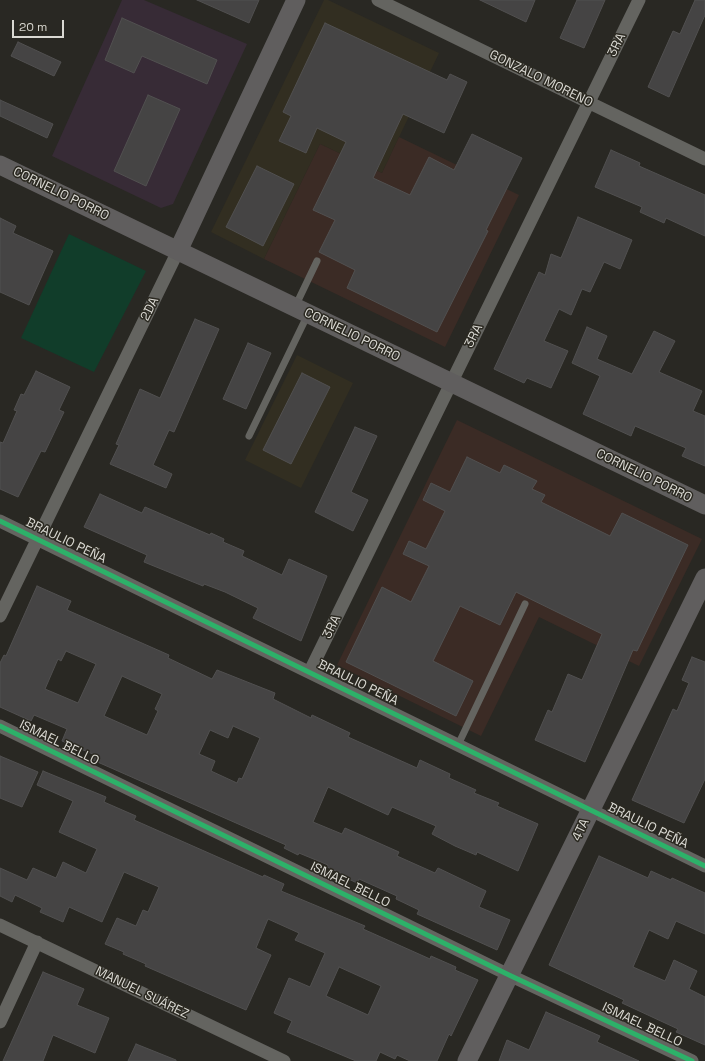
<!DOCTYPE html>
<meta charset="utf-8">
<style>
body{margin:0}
#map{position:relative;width:705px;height:1061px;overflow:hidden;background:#292823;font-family:"Space Grotesk",sans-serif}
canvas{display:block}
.scale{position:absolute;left:12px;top:20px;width:52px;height:18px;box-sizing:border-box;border:2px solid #dad9d3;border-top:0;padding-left:5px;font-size:12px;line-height:14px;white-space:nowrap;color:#dad9d3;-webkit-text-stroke:3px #2b2921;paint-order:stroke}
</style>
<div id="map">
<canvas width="705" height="1061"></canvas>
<div class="scale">20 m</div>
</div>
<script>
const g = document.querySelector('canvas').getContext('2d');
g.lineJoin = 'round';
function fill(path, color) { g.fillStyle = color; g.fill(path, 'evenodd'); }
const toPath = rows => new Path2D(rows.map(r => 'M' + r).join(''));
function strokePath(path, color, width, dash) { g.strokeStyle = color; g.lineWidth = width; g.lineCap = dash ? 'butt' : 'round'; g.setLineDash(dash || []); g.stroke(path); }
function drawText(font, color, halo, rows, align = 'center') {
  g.font = font + ' "Space Grotesk",sans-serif'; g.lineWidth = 3; g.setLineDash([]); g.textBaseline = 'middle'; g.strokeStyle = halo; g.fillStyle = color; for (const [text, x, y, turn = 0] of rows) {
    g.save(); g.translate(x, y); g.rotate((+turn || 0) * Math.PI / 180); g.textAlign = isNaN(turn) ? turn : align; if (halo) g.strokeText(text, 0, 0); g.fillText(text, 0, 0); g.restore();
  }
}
fill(toPath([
 [122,0,144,0,247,44,173,204,161,208,52,156]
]), '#372b36');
fill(toPath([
 [324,0,328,0,439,53,382,173,320,144,264,259,211,232],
 [297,355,353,383,301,488,245,460]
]), '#322e21');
fill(toPath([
 [399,137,519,195,445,347,264,259,320,144,382,173],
 [457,420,702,539,639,666,539,617,481,736,337,665]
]), '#3b2b25');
fill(toPath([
 [69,234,146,271,94,372,21,338]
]), '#113d2a');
const building = toPath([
 [197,0,259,0,249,23,197,0],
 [480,0,535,0,526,22,480,0],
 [577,0,605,0,584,48,560,38,577,0],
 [695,0,705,0,705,15,669,97,648,87,673,31,680,34,695,0],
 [122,18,217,60,207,84,142,56,134,73,105,60,122,18],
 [325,23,447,80,450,74,467,82,444,133,403,114,373,178,410,195,429,157,454,170,472,134,522,158,486,230,488,231,437,332,347,288,355,270,319,252,335,220,313,210,346,142,317,128,306,153,279,141,291,116,283,112,325,23],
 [18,42,61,62,54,76,11,56,18,42],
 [148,95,180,109,146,186,114,171,148,95],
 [0,100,53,124,47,138,0,116,0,100],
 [611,150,640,163,639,166,705,195,705,236,666,218,664,223,640,212,642,207,595,187,611,150],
 [257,166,294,184,263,246,226,227,257,166],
 [578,217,632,240,620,269,604,262,590,292,582,289,571,315,559,309,544,341,568,351,551,388,527,378,524,383,494,369,539,272,545,275,551,254,561,258,578,217],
 [0,218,16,226,13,233,53,251,29,305,0,292,0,218],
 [195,319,219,329,174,432,169,430,153,465,172,474,166,488,110,464,119,445,116,444,140,389,160,398,195,319],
 [587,327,607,336,597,359,632,374,654,331,675,341,659,372,702,391,693,411,705,416,705,466,682,456,686,448,635,426,631,436,583,414,600,376,572,363,587,327],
 [248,343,271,353,246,409,223,399,248,343],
 [36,371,70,387,59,410,64,412,45,452,41,451,18,497,0,489,0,442,3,443,17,411,14,410,21,394,24,395,36,371],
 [302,373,330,387,291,464,263,450,302,373],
 [355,427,377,436,351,492,368,500,353,531,315,512,355,427],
 [467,457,500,473,504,465,537,481,532,489,545,495,541,502,610,536,622,513,688,545,637,651,633,650,585,762,535,740,548,710,552,712,568,674,582,680,602,634,516,592,500,625,460,606,433,661,473,681,456,716,346,662,382,587,411,602,429,566,403,554,409,541,426,549,445,511,423,500,431,483,450,492,467,457],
 [100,494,142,513,145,507,210,535,211,533,224,539,223,542,244,551,242,556,282,575,289,559,327,576,301,641,253,618,258,608,225,592,204,584,203,586,144,562,147,555,84,527,100,494],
 [37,586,71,601,67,610,169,655,168,658,212,679,217,670,275,693,273,699,311,718,312,715,350,733,348,737,417,768,420,760,450,774,449,778,476,790,474,793,499,803,497,806,538,824,518,871,477,852,476,855,455,846,432,834,436,826,392,807,388,815,328,787,313,822,342,834,345,828,399,852,397,856,435,873,438,868,486,891,479,907,510,920,497,950,417,914,419,910,396,899,397,896,359,879,357,883,342,876,343,874,327,867,328,865,299,853,298,855,284,848,286,845,93,760,95,755,62,741,67,729,34,715,31,721,0,707,0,663,4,655,6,656,37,586],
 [66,651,96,664,78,703,45,689,58,659,61,661,66,651],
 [122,676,162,694,155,709,158,711,147,735,104,716,122,676],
 [233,726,260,738,242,779,239,778,237,783,211,771,215,761,199,754,210,730,228,738,233,726],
 [692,657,705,662,705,779,684,823,632,800,673,709,677,711,689,683,682,680,692,657],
 [0,756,38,772,22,807,0,798,0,756],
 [43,771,106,797,104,802,136,816,134,820,263,877,264,875,284,884,281,891,365,926,363,929,430,959,431,956,456,967,455,970,478,980,451,1036,449,1034,437,1061,410,1061,397,1055,395,1059,380,1052,376,1061,356,1061,287,1032,292,1021,274,1013,289,978,310,987,325,953,295,940,299,933,268,919,256,948,271,955,246,1010,145,966,146,964,123,954,124,952,105,944,117,918,136,926,143,910,148,912,159,887,124,872,102,922,69,907,63,922,40,912,42,908,15,895,12,902,0,896,0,868,27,880,33,868,56,878,63,862,86,873,97,849,59,832,73,801,37,785,43,771],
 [339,967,381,986,368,1015,326,996,339,967],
 [599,856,648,878,651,871,671,880,672,878,705,893,705,934,676,921,668,939,649,930,633,967,665,981,674,960,697,971,689,989,705,997,705,1045,676,1032,678,1029,622,1003,624,1000,549,965,599,856],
 [43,972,84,989,77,1005,109,1018,95,1053,53,1035,43,1061,3,1061,43,972],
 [546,1012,600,1036,597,1042,639,1061,499,1061,507,1040,529,1050,546,1012],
 [136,1044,176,1060,176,1061,128,1061,136,1044]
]);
fill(building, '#454444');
strokePath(building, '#515050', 1);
strokePath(toPath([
 [295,307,317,261],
 [249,436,308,314],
 [458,745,525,604]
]), '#646460', 7);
strokePath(toPath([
 [378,0,705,159],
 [0,521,705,866],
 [0,616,178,251],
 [310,671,639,0],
 [0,726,509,975,692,1061],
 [0,925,284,1061],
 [0,1022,37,942]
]), '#646460', 13);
strokePath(toPath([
 [0,165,705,505],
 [178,251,296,0],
 [467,1061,705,578]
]), '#605e5e', 19);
strokePath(toPath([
 [0,521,705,866],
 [0,726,509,975,692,1061]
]), '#2db169', 5);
drawText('13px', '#dad9d3', '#2b2921', [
 ["3RA",617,45,-64],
 ["GONZALO MORENO",541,79,26],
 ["CORNELIO PORRO",61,194,26],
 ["2DA",150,309,-64],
 ["CORNELIO PORRO",352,335,26],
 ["3RA",474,336,-64],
 ["CORNELIO PORRO",644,476,26],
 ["BRAULIO PEÑA",66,541,26],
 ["3RA",332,627,-64],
 ["BRAULIO PEÑA",358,683,26],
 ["ISMAEL BELLO",59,743,26],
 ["BRAULIO PEÑA",648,826,26],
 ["4TA",581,830,-64],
 ["ISMAEL BELLO",350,885,26],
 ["MANUEL SUÁREZ",142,993,26],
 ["ISMAEL BELLO",642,1025,25]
]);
</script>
